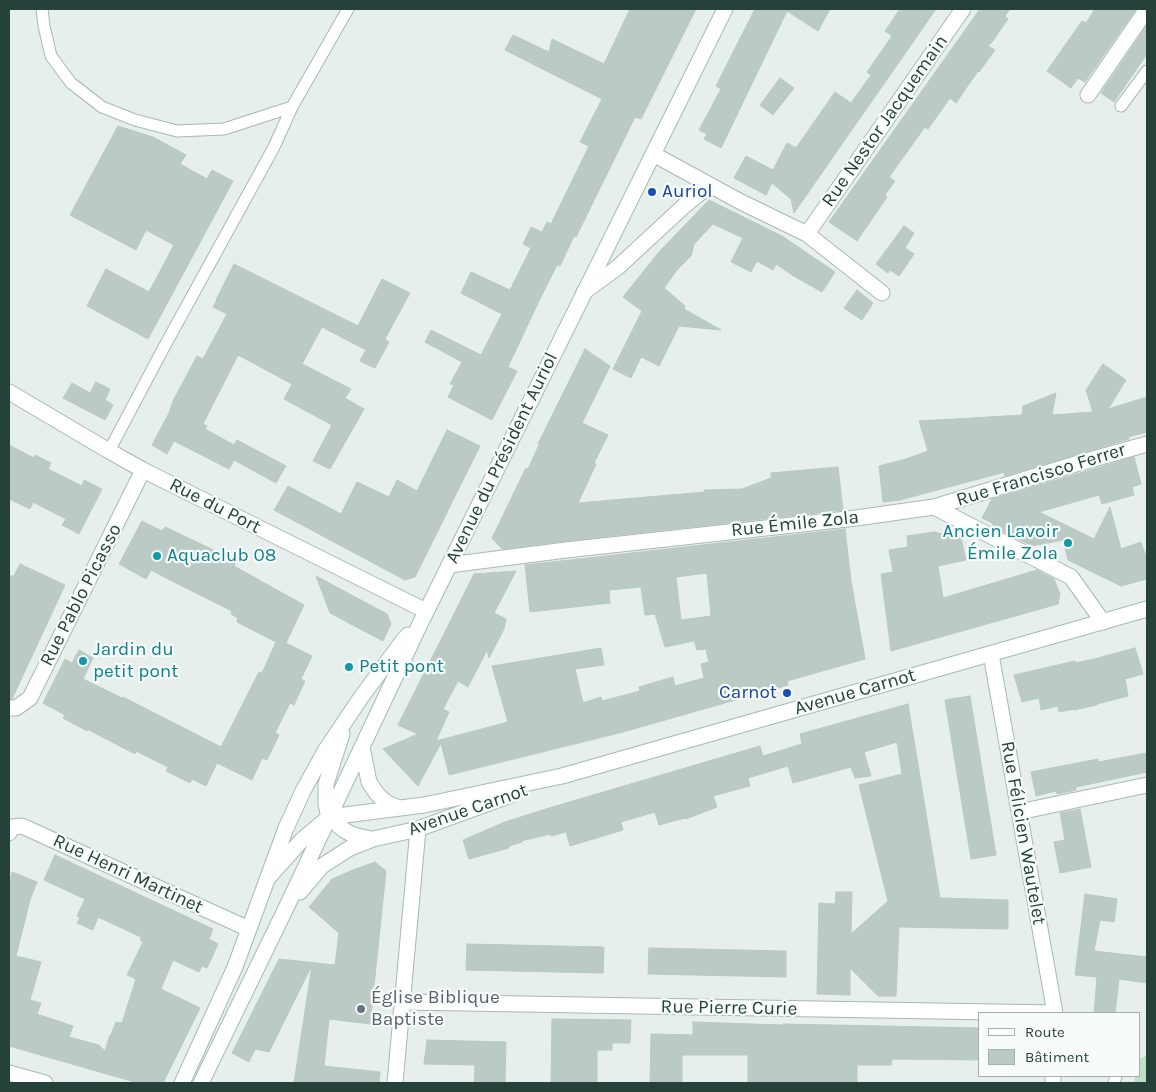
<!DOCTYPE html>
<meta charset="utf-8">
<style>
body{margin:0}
#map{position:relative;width:1156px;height:1092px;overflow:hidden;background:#e6efeb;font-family:Karla,sans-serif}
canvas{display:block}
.frame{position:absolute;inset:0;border:10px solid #24423a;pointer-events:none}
.legend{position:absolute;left:978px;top:1012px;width:162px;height:65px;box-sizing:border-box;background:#f7fbf9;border:1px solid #a3b1ad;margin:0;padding:6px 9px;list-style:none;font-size:15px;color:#24423a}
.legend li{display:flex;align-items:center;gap:10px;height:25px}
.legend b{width:25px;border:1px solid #a3b1ad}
</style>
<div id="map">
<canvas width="1156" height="1092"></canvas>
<div class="frame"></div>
<ul class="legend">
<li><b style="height:6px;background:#fff"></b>Route</li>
<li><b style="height:14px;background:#bbcac4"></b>Bâtiment</li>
</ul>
</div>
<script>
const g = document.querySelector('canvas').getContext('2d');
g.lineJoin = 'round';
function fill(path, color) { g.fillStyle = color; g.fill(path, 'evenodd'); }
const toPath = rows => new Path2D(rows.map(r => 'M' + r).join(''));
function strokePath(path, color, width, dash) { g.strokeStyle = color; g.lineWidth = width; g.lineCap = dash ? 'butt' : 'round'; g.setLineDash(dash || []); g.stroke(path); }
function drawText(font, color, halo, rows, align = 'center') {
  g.font = font + ' Karla,sans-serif'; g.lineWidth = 4.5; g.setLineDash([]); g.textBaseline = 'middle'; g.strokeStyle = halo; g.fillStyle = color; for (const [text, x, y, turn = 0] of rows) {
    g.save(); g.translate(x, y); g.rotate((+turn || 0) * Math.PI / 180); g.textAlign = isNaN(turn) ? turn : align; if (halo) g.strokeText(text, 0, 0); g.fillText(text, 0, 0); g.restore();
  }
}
fill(toPath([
 [1147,1055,1147,1083,1134,1083,1135,1076,1140,1076,1140,1059]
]), '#bfe0c8');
const building = toPath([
 [630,9,696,9,641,119,635,117,576,237,574,236,560,266,557,265,538,303,508,367,517,371,492,420,448,397,454,385,450,384,462,362,425,342,431,330,481,355,502,314,461,293,471,272,510,290,531,248,523,244,531,227,542,232,547,222,551,224,589,146,580,142,602,99,505,50,513,35,549,52,552,39,604,64,630,9],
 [755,9,830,9,818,31,787,11,721,148,704,139,707,134,699,130,721,89,716,86,755,9],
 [900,9,936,9,794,213,791,199,772,183,766,195,734,178,746,156,773,170,787,143,796,148,835,92,851,103,871,75,867,72,892,36,885,31,900,9],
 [980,9,1010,9,1005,16,1008,19,992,42,988,46,995,50,979,72,978,71,956,103,950,98,928,129,925,127,889,177,895,181,885,195,887,197,857,241,829,222,980,9],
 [1095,9,1136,9,1085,82,1078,78,1071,88,1047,71,1082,21,1086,23,1095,9],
 [1147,25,1147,54,1114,102,1101,93,1147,25],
 [780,78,794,88,773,115,760,105,780,78],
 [118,126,153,137,186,155,180,164,207,179,212,170,233,181,148,339,87,306,106,269,149,292,174,245,146,230,136,250,70,215,118,126],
 [709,200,782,236,835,272,822,292,792,275,776,264,773,270,757,261,751,272,731,262,743,238,713,224,694,244,691,256,677,270,664,288,685,306,684,309,721,330,679,326,659,366,641,357,631,378,613,369,642,311,623,297,659,252,709,200],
 [904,226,914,233,905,248,914,254,899,276,890,270,888,273,876,264,904,226],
 [234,264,358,326,382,279,410,293,385,339,389,342,375,368,360,361,366,350,322,327,302,364,351,389,345,398,364,409,330,469,313,461,332,425,284,399,292,384,238,355,203,424,207,426,205,429,234,445,237,440,286,466,276,483,234,460,229,469,174,441,167,454,152,445,169,413,173,401,197,356,203,359,227,314,213,307,217,300,216,300,234,264],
 [857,290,873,303,862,320,844,308,857,290],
 [585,349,610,366,582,423,608,435,594,463,596,464,578,503,705,492,704,490,742,489,771,478,771,473,838,467,843,510,565,541,502,549,492,538,526,468,528,469,539,445,538,444,585,349],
 [1103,364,1126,380,1108,409,1147,397,1147,432,1128,437,1129,439,1004,476,1005,472,900,500,883,502,879,466,906,459,928,451,919,421,1022,415,1023,406,1056,393,1052,415,1093,412,1086,390,1103,364],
 [96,382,110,389,105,400,113,405,105,420,63,398,72,383,90,393,96,382],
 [447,430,480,446,415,577,405,580,274,510,288,486,341,514,357,482,389,497,397,480,417,491,447,430],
 [9,445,34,458,35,455,51,463,48,469,82,486,84,480,102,489,79,534,62,525,66,519,33,502,30,509,9,499,9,445],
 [1134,457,1141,484,1132,487,1134,495,1102,504,1099,495,1039,512,1094,539,1110,507,1121,549,1141,542,1145,554,1147,554,1147,579,1121,586,1068,560,1063,540,1032,546,994,527,992,523,982,518,992,499,1134,457],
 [142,521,162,531,165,527,237,561,234,566,304,605,286,643,312,656,301,679,305,681,294,705,290,703,275,733,279,735,267,760,262,758,252,780,217,763,206,786,192,779,190,783,166,771,168,767,136,751,135,754,87,729,87,731,63,718,65,715,43,703,65,659,72,663,79,650,93,658,83,679,122,698,123,697,221,747,259,672,262,673,276,642,237,622,238,618,231,614,232,611,172,581,151,570,146,579,119,564,142,521],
 [845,529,851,581,865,659,787,681,788,685,623,732,449,775,441,743,418,786,383,749,418,734,398,725,474,574,516,571,494,613,506,619,504,629,489,658,487,650,468,687,458,681,443,709,449,712,436,741,508,722,492,666,601,648,604,665,575,669,583,703,601,697,602,701,640,691,639,687,673,677,675,686,704,678,701,664,709,662,706,649,697,650,694,641,665,647,655,614,645,615,641,587,609,590,610,603,530,612,525,565,845,529],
 [707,573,711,616,681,620,676,577,707,573],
 [934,532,961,538,966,560,938,566,943,598,1037,570,1054,579,1060,594,1058,604,891,651,881,574,893,572,889,550,908,547,907,536,934,532],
 [20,564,65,585,12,699,9,699,9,576,14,576,20,564],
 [316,576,387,614,391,624,383,641,330,613,316,576],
 [1135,648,1143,674,1125,679,1128,696,1097,704,1097,705,1074,710,1074,709,1059,712,1058,706,1041,710,1039,698,1022,702,1014,675,1075,661,1075,663,1094,659,1135,648],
 [970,696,996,855,971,859,945,700,970,696],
 [908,704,940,898,1008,900,1008,929,899,927,896,996,878,996,850,968,850,995,817,994,819,903,835,904,836,892,852,892,851,934,888,901,859,785,902,774,897,742,864,752,871,776,855,778,851,767,793,783,788,766,748,778,750,786,713,796,717,807,686,819,685,818,659,825,655,812,621,822,623,830,570,846,566,832,551,836,551,834,521,841,522,842,509,846,509,848,469,859,463,840,505,822,549,808,760,746,763,756,802,744,800,734,908,704],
 [1147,753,1147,772,1076,787,1076,790,1057,794,1056,791,1036,796,1031,772,1098,759,1098,762,1147,753],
 [1080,809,1091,867,1060,873,1054,842,1065,840,1060,813,1080,809],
 [55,855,213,929,209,939,218,944,207,968,202,966,199,972,173,960,161,989,200,1008,163,1083,138,1083,9,1046,9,885,12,872,37,882,30,900,16,956,41,962,30,1000,41,1003,37,1014,73,1026,69,1037,99,1045,105,1051,110,1035,111,1035,116,1022,122,1023,136,979,127,975,143,942,140,940,141,937,98,917,93,930,77,923,80,918,77,916,85,899,44,880,55,855],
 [375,862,386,871,370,1024,329,1019,324,1066,380,1072,379,1083,294,1083,312,965,269,1052,255,1049,249,1062,232,1053,279,959,335,965,339,933,309,907,332,879,353,870,375,862],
 [1085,894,1117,899,1114,922,1100,920,1094,951,1147,957,1147,983,1119,979,1115,1013,1094,1013,1097,977,1075,975,1085,894],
 [467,944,604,947,603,973,466,970,467,944],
 [649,948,786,951,786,977,648,974,649,948],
 [552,1019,631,1020,630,1043,612,1043,612,1050,597,1050,597,1083,551,1083,552,1019],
 [693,1022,782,1025,783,1024,980,1028,980,1060,892,1059,891,1065,857,1065,857,1083,748,1083,748,1055,682,1055,682,1083,650,1083,651,1034,693,1035,693,1022],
 [427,1040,506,1042,505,1083,474,1083,475,1065,424,1064,427,1040]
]);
fill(building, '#bbcac4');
strokePath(building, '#b8c9c2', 1);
const lane = toPath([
 [42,9,44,26,51,56,71,83,102,107,135,120,177,131,224,129,292,107],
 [1121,106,1147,71],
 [109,451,163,349,274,147,292,107,348,9],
 [1114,1083,1116,1076]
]);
const street = toPath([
 [1088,95,1147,9],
 [653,154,741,202,807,234,882,293],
 [807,234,963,9],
 [584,292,617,268,684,206,710,185],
 [9,392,109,451,143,470,426,611],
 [934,507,1071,577,1103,622],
 [449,565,566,550,856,518,934,507,1079,463,1147,444],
 [991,654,1055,1013],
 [9,708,16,708,30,698,143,470],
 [1019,812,1147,785],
 [9,833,12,827,22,826,249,929],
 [403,1002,1055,1013],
 [9,1073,45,1083],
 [395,1083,418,829],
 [1053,1083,1053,1076]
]);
const secondary = toPath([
 [342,734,326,784,326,804,329,817,344,830,353,835,371,839],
 [362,747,369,782,377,794,387,803,399,808],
 [267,879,302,840,329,817,424,805,562,776,1147,609],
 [300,892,322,866,350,848,373,839,418,829,511,795],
 [182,1083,235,967,286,828,303,791,325,751,362,696,402,642,408,635],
 [201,1083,287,906,420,624,725,9]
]);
strokePath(lane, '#a8b8b2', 13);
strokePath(street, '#a8b8b2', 17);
strokePath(secondary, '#a4bbb3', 17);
strokePath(lane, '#fff', 11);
strokePath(street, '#fff', 15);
strokePath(secondary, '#fff', 15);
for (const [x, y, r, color] of [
 [652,192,5,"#1a4fb4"],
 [1068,543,5,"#0f9aa8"],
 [157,556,5,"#0f9aa8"],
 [83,661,5,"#0f9aa8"],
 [349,667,5,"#0f9aa8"],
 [787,693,5,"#1a4fb4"],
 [361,1009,5,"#6b7280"]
]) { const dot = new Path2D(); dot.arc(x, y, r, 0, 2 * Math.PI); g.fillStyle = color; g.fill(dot); strokePath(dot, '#f7fbf9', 2); }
drawText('19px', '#24423a', '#f7fbf9', [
 ["Rue Nestor Jacquemain",885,121,-55],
 ["Avenue du Président Auriol",502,458,-64],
 ["Rue Francisco Ferrer",1041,475,-17],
 ["Rue du Port",215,506,27],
 ["Rue Émile Zola",795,524,-6],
 ["Rue Pablo Picasso",81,595,-63],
 ["Avenue Carnot",855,692,-16],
 ["Avenue Carnot",468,810,-19],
 ["Rue Félicien Wautelet",1023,833,80],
 ["Rue Henri Martinet",128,874,25],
 ["Rue Pierre Curie",729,1008,1]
]);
drawText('19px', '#164399', '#f7fbf9', [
 ["Auriol",662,192],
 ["Carnot",777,693,"right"]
], 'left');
drawText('19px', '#0d838f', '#f7fbf9', [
 ["Ancien Lavoir",1058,532,"right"],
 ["Émile Zola",1058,554,"right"],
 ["Aquaclub 08",167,556],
 ["Jardin du",93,650],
 ["petit pont",93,672],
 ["Petit pont",359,667]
], 'left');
drawText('19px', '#5b616d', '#f7fbf9', [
 ["Église Biblique",371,998],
 ["Baptiste",371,1020]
], 'left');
</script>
